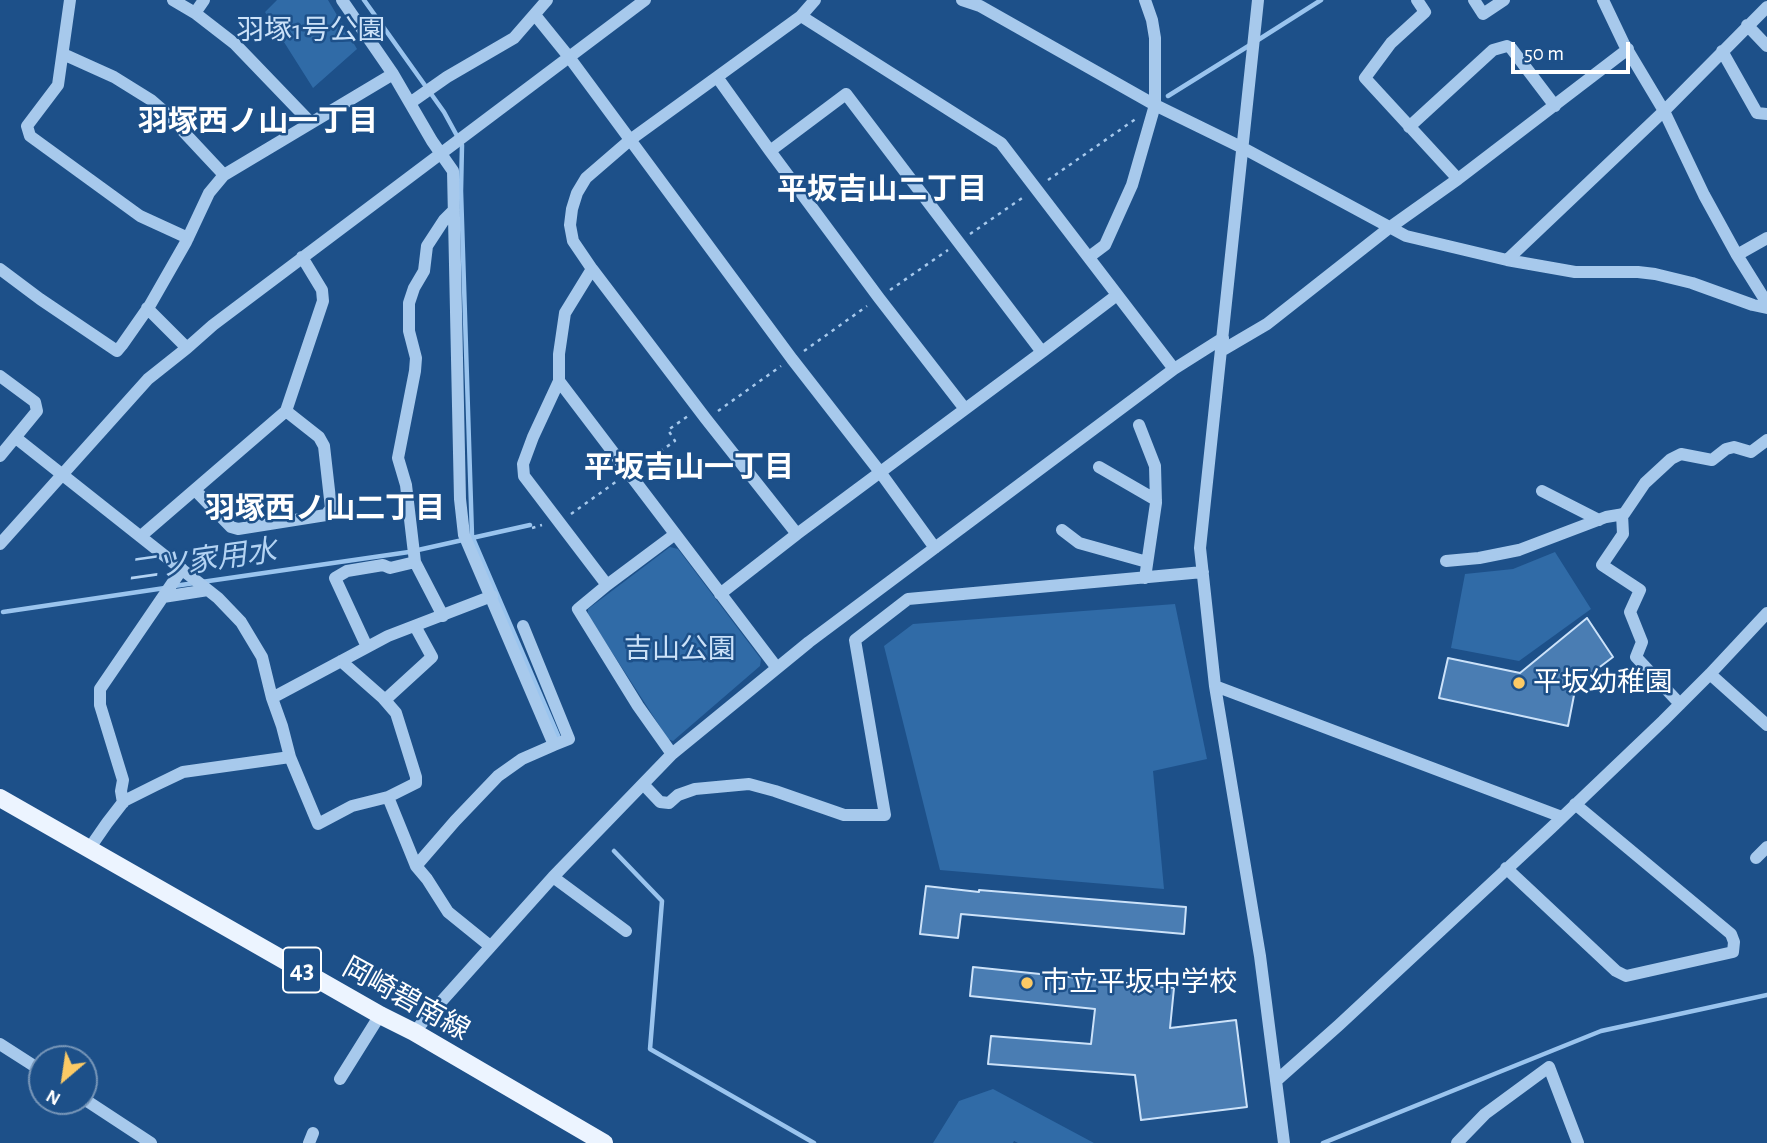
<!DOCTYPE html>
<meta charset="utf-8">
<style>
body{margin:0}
#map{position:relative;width:1767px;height:1143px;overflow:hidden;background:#1d5089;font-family:"Alegreya Sans",sans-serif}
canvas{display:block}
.north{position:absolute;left:28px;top:1045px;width:70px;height:70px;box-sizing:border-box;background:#1d5089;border:2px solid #7796b8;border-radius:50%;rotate:209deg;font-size:19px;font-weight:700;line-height:28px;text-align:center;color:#fff}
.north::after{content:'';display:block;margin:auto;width:24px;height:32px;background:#fcca65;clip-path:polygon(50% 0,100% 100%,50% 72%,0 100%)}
.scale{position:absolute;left:1511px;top:42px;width:119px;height:32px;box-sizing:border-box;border:4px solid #fff;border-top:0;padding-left:9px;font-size:21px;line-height:24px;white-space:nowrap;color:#fff;-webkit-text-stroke:5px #1d5089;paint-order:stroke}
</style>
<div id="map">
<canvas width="1767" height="1143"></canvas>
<div class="north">N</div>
<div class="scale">50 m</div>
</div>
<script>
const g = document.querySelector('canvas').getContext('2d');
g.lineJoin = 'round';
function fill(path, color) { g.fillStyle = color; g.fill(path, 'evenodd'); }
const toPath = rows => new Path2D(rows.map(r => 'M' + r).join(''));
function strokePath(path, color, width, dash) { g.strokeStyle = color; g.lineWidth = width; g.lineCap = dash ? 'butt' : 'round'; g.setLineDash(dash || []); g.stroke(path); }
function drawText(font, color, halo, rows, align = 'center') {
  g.font = font + ' "Alegreya Sans","Noto Sans JP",sans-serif'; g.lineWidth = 5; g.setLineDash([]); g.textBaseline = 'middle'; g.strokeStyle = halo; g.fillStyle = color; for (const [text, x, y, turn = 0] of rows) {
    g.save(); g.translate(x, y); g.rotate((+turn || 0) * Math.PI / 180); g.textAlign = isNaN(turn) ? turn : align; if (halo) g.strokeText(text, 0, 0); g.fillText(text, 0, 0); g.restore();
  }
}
fill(toPath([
 [277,0,328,0,357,49,313,88,265,12],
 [670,547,678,549,761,659,760,666,673,741,668,739,588,615,588,609],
 [1555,552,1591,609,1519,661,1451,648,1465,574,1513,569],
 [1175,604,1207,759,1153,771,1164,889,940,870,884,646,913,624],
 [993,1089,1094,1143,1018,1143,1014,1141,1013,1143,933,1143,959,1101]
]), '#306ba7');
strokePath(toPath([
 [364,0,444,112,462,145,461,191,472,536,559,738],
 [1258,40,1321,0],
 [1168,96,1250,45],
 [174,586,409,552,530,525],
 [3,612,165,588],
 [614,851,662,901,650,1049,814,1143],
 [1323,1143,1601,1031,1767,995]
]), '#9ac4ee', 4.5);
const building = toPath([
 [1587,618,1613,657,1576,685,1568,726,1439,698,1448,658,1520,673,1587,618],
 [926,886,979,892,979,890,1186,907,1184,934,961,914,958,938,920,934,926,886],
 [973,967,1174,988,1170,1028,1236,1020,1247,1107,1141,1120,1135,1075,988,1064,991,1036,1091,1044,1095,1009,970,996,973,967]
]);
fill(building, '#4a7db3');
strokePath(building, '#cce2f9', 2);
strokePath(toPath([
 [1048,180,1137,118],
 [970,234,1025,196],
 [890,290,948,250],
 [804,351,867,306],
 [718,411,781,366],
 [639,466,675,441,668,430,688,416],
 [571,514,617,481],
 [532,528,542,525]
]), '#a7c9ec', 2.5, [3.5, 5]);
strokePath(toPath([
 [70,0,58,85,27,126,30,136,140,216,188,238],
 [173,0,195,13,235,44,311,123],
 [342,0,393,74,432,141,453,171,460,499,464,535,554,745,522,759,498,776,455,821,416,866],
 [962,0,980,6,1155,105,1243,148,1406,236,1507,260,1575,272,1638,272,1655,274,1692,283,1753,305,1767,308],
 [1258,0,1200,548,1215,686,1260,956,1284,1143],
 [1417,0,1425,12,1391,43,1365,78,1458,179],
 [1474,0,1483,14,1504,0],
 [1603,0,1624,44,1664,111,1704,195,1737,255,1767,303],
 [195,13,204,0],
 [535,15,569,57,792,359,880,472,935,548],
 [801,16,815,0],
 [1747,25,1767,46],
 [1722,51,1757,113,1767,114],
 [63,54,114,77,151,100,166,113,224,175],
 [717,77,801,16,1001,143,1174,369],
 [410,103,447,77,514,38,547,0],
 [1409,127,1493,50,1507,46,1511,48,1555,106],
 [1737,255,1767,238],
 [1089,257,1105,245,1132,185,1155,105,1155,38,1152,20,1145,0],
 [1507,260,1664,111,1767,7],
 [0,269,40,299,117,351,122,345,150,305,186,242,209,193,224,175,393,74],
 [592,269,565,313,559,354,559,381,533,437,523,464,524,476,607,585],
 [147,308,187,348],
 [1221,351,1267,324,1389,228,1458,179,1628,49],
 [1042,352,1117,295],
 [0,376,35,402,37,411,0,456],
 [559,381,777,668],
 [1139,425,1155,466,1156,503,1145,578],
 [16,438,218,598,241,622,262,657,272,698,282,726,290,757,318,824,352,806,388,797,416,866,427,879,448,912,490,946],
 [1099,467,1156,500],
 [195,490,231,527,238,529,326,515,331,508,324,446,319,437,286,411],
 [1542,491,1599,520],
 [1622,514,1623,534,1602,565,1640,590,1630,612,1642,642,1636,657,1680,704],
 [1062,530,1079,543,1147,562],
 [797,534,706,419,592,269,573,241,570,225,572,209,577,193,586,178,630,140,717,77,770,151,879,298,965,409],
 [141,536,286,411,323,301,322,290,302,257],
 [0,544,148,379,187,348,213,325,645,0],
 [1446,561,1479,558,1519,550,1606,517,1624,514,1645,483,1671,459,1681,454,1712,460,1726,449,1734,447,1751,452,1767,440],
 [415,562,406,485,398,458,415,371,416,358,409,331,409,303,414,288,424,271,427,246,444,220,454,210],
 [720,594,797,534,1042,352,846,94,770,151],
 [163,597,208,590],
 [523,626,569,739,554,745],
 [367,647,335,578,347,571,383,565,390,568,415,562,443,616],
 [341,661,383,698,396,713,416,777,416,783,388,797],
 [1710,674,1767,725],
 [1215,686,1562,817],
 [272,698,388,636,492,596],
 [385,700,432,657,415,626],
 [672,754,638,706,578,609,607,585,674,535],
 [643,784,660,802,669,803,678,795,695,789,749,784,775,791,844,815,885,815,855,640,908,599,1203,572],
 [123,803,121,791,123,780,100,705,100,689,182,569],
 [89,849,107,823,124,801,156,785,183,772,290,757],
 [1756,858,1767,847],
 [1506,868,1616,971,1626,976,1733,952,1734,942,1731,934,1575,804],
 [553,877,626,931],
 [414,1032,553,877,672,754,809,642,1174,369,1223,338],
 [0,1044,42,1071],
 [340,1079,380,1015],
 [1276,1081,1339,1025,1551,828,1663,721,1710,674,1767,613],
 [84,1099,151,1143],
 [309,1143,313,1133],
 [1457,1143,1485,1114,1549,1067,1578,1143]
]), '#a7c9ec', 12);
strokePath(toPath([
 [0,798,380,1015,414,1032,604,1143]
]), '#ecf4ff', 18);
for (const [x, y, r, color] of [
 [1519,683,7,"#fcca65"],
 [1027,983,7,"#fcca65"]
]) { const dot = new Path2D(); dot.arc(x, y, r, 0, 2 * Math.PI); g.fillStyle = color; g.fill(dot); strokePath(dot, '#1d5089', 2.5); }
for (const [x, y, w] of [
 [302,970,38]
]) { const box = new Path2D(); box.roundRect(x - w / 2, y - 22.5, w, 45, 5); g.fillStyle = '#1d5089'; g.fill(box); strokePath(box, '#fff', 2); }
drawText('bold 26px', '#fff', null, [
 ["43",302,970]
]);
drawText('28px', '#cce2f9', '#1d5089', [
 ["羽塚1号公園",311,31],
 ["吉山公園",680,650]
]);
drawText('28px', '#fff', '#1d5089', [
 ["平坂幼稚園",1533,683],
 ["市立平坂中学校",1041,983]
], 'left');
drawText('28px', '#fff', '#1d5089', [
 ["岡崎碧南線",406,999,29]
]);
drawText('bold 30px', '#fff', '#1d5089', [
 ["羽塚西ノ山一丁目",258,122],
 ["平坂吉山二丁目",882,190],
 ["平坂吉山一丁目",689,468],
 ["羽塚西ノ山二丁目",325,509]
]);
drawText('italic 30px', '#b3d3f3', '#1d5089', [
 ["二ツ家用水",202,561,-8]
]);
</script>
